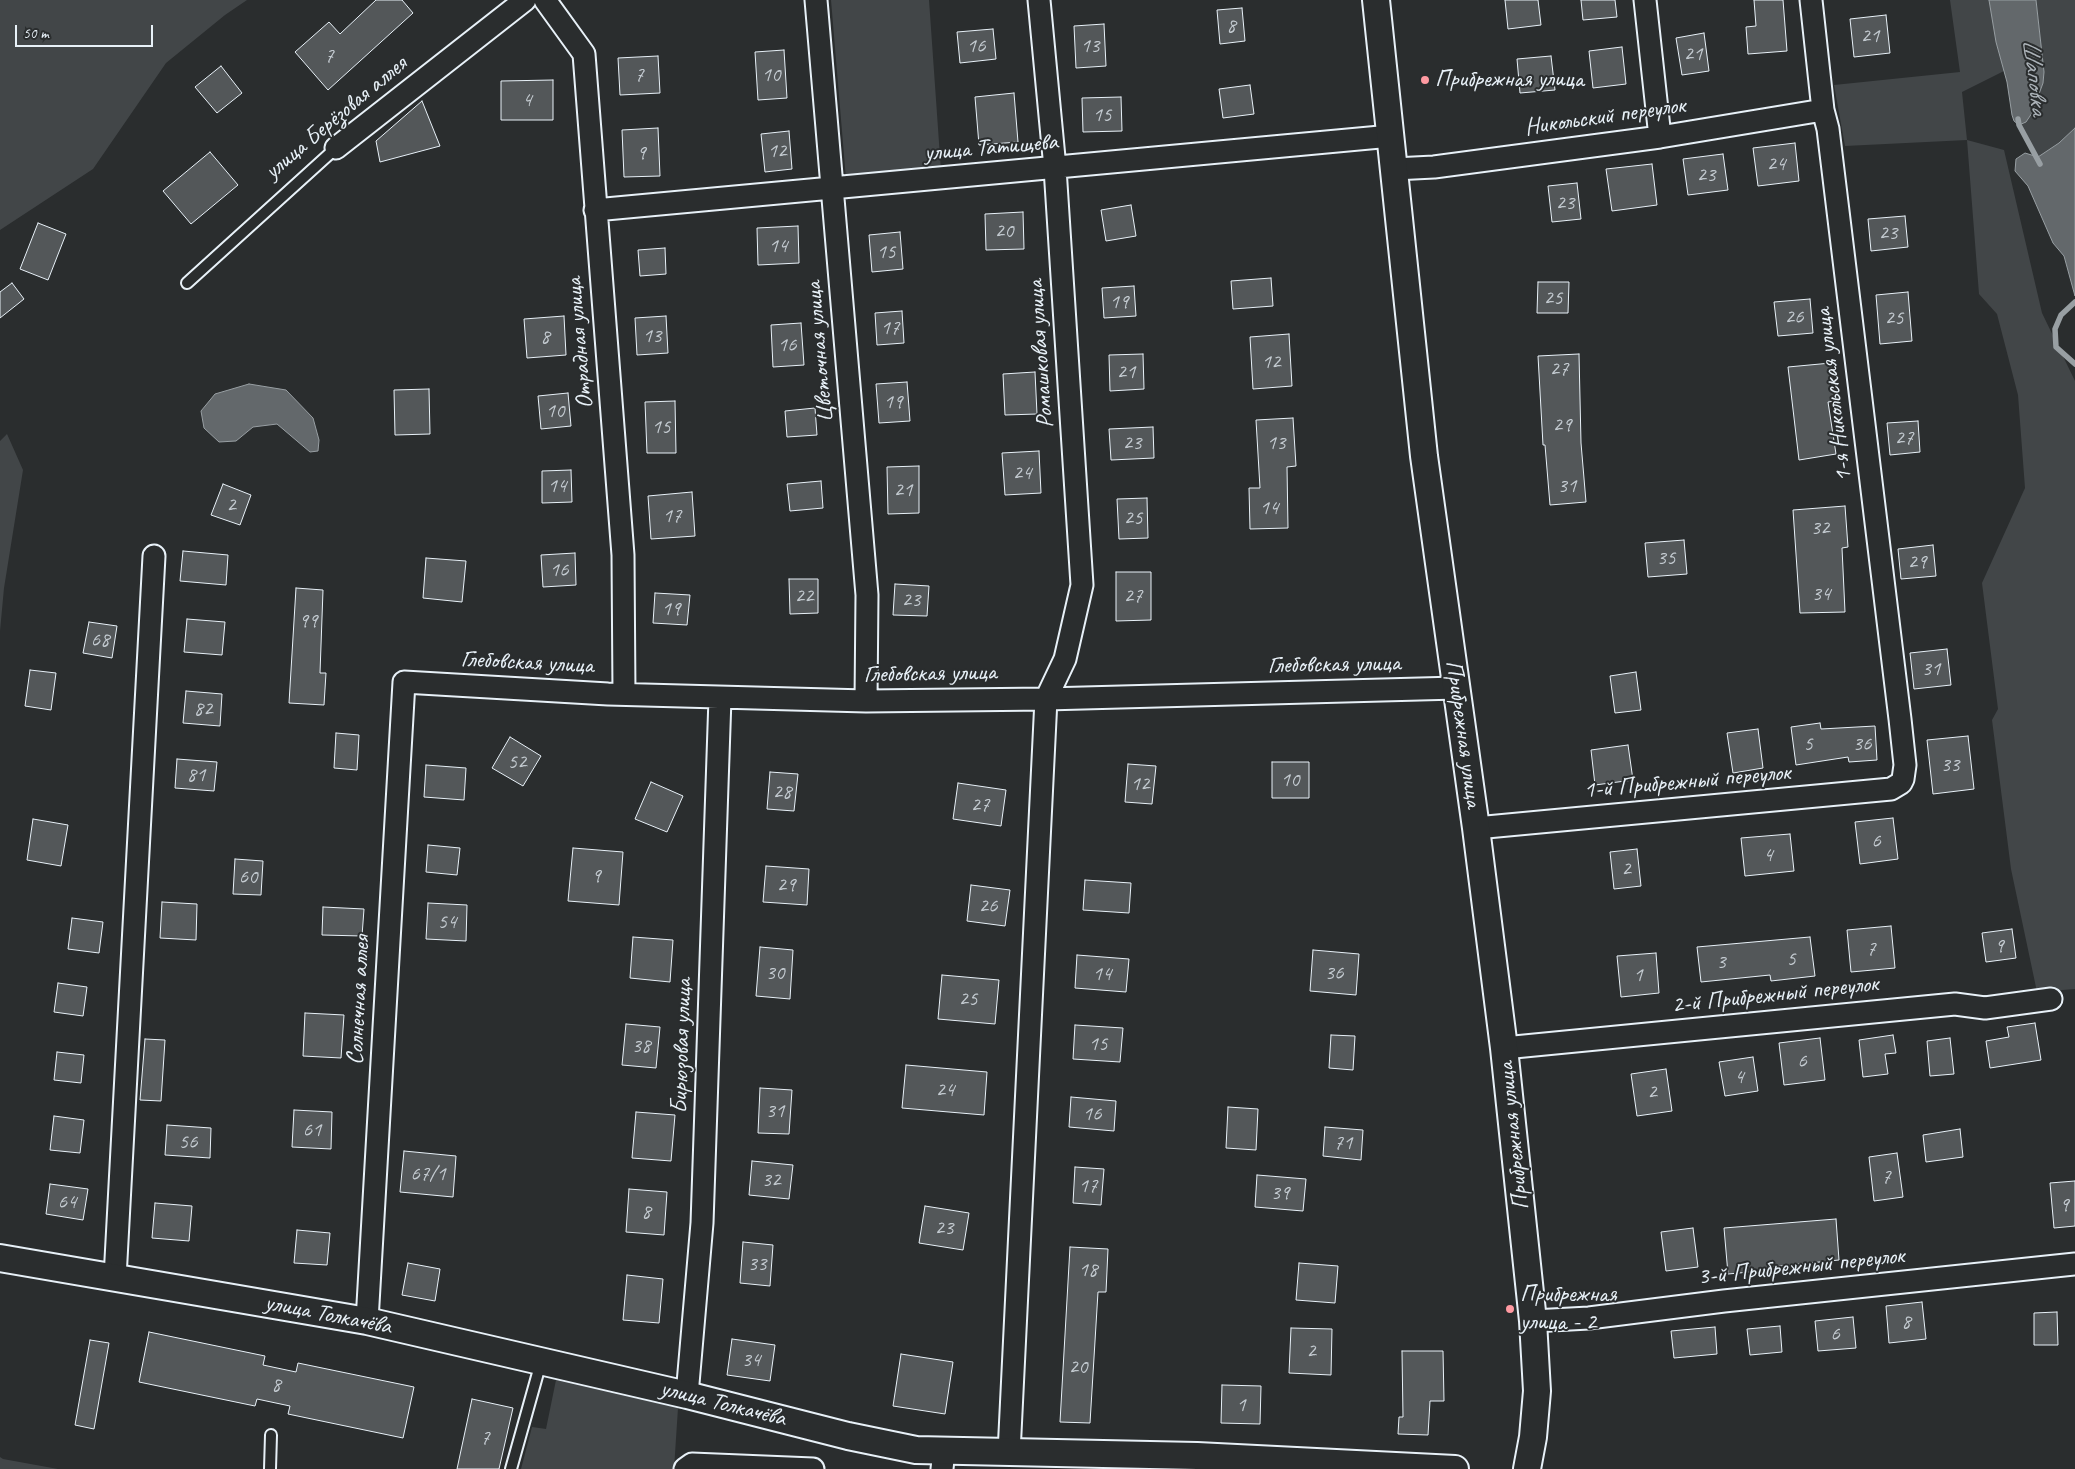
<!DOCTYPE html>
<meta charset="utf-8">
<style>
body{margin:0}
#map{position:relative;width:2075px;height:1469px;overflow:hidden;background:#2a2d2e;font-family:Caveat,sans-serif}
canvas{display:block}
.scale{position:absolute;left:15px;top:25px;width:138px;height:22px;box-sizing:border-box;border:2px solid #e8f1f8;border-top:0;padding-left:6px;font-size:15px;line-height:18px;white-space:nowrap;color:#e8f1f8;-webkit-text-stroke:4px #2a2d2e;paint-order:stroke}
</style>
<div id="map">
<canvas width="2075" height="1469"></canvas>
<div class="scale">50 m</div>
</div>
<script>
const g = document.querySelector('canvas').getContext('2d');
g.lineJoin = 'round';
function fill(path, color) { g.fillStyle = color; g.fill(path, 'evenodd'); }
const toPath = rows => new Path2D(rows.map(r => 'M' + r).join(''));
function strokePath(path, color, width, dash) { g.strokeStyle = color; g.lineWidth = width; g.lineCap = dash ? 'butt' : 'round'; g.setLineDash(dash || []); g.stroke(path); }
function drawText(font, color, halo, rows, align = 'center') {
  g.font = font + ' Caveat,sans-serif'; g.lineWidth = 4; g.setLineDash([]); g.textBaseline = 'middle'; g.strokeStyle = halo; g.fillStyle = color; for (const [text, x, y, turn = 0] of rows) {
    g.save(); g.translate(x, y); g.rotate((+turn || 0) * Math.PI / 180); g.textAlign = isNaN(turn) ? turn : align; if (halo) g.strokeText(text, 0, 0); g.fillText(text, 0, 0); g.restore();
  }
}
fill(toPath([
 [0,0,247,0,225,15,166,63,93,169,0,230],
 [831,0,929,0,941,171,846,179],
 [1950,0,1989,0,1996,42,2004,71,1962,92,1967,140,2004,150,2042,313,2075,381,2075,989,2037,992,2011,869,1992,720,1998,709,1982,583,2025,488,2018,395,1997,314,1979,294,1967,140,1845,146,1834,85,1960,72],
 [2036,0,2075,0,2075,128,2059,143,2038,157,2019,125,2026,122,2032,113,2043,83,2044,72],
 [7,434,23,470,4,588,0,631,0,441],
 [556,1380,678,1408,674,1469,521,1469,532,1427,546,1429],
 [0,1457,3,1459,58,1469,0,1469]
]), '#424648');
const water = toPath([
 [1989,0,2036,0,2044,72,2043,83,2032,113,2026,122,2019,125,2014,121,2012,115,2007,82,1996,42,1989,0],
 [2075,128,2075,296,2064,256,2053,243,2028,186,2015,171,2016,159,2025,153,2038,157,2059,143,2075,128],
 [249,384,286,390,313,418,319,440,318,451,310,452,277,424,253,427,236,441,219,442,204,428,201,411,215,394,249,384]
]);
fill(water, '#63686b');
strokePath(water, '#989fa3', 1);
strokePath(toPath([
 [2018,119,2019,125,2040,164],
 [2075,302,2061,315,2055,329,2056,347,2075,364]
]), '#989fa3', 5.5);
const building = toPath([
 [376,0,402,0,413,13,328,90,295,52,329,22,340,34,376,0],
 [1505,0,1538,0,1541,25,1508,29,1505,0],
 [1581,0,1615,0,1617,17,1583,20,1581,0],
 [1754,0,1783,0,1787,51,1748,54,1746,27,1756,26,1754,0],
 [1242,8,1245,41,1220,44,1217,10,1242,8],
 [1886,15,1890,53,1854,57,1850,19,1886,15],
 [1104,24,1106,66,1076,68,1074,26,1104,24],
 [993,29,996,59,960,63,957,32,993,29],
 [1704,33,1709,71,1682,75,1676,38,1704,33],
 [1622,47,1626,84,1593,88,1589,51,1622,47],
 [784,50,787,98,758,100,755,52,784,50],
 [658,56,660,93,620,95,618,58,658,56],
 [1551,56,1555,90,1520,93,1517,59,1551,56],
 [221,66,242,93,217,113,195,87,221,66],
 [553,80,553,120,501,120,501,81,553,80],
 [1250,85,1254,114,1223,118,1219,89,1250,85],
 [1014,93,1018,142,979,145,975,97,1014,93],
 [1121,97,1122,131,1083,132,1082,98,1121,97],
 [422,101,440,146,380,162,376,141,422,101],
 [658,128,660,176,624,177,622,130,658,128],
 [789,131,792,169,765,172,761,134,789,131],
 [1795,143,1799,181,1758,186,1753,148,1795,143],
 [210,152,238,185,191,224,163,191,210,152],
 [1723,154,1728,190,1688,195,1683,159,1723,154],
 [1652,164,1657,205,1612,211,1606,169,1652,164],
 [1577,183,1581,219,1552,222,1548,186,1577,183],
 [1131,205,1136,236,1106,241,1101,210,1131,205],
 [1023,212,1024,249,986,250,985,214,1023,212],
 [1905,216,1908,247,1871,251,1868,219,1905,216],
 [38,223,66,234,48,280,20,269,38,223],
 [798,226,799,263,758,265,757,228,798,226],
 [900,232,903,269,872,272,869,235,900,232],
 [665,248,666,274,640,276,638,250,665,248],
 [1271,278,1273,306,1233,309,1231,281,1271,278],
 [1538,282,1569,282,1568,313,1537,313,1538,282],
 [12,283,24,299,0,318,0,292,12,283],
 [1134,286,1136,316,1104,318,1102,288,1134,286],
 [1908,292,1912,341,1880,344,1876,295,1908,292],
 [1810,299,1813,333,1778,336,1774,302,1810,299],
 [902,311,904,343,877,345,875,313,902,311],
 [564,316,566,355,527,358,524,319,564,316],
 [666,316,668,353,637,355,635,318,666,316],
 [801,323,804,365,773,367,771,325,801,323],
 [1289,334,1292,386,1253,389,1250,337,1289,334],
 [1143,354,1144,389,1110,391,1109,355,1143,354],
 [1579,354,1581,443,1586,502,1550,505,1545,445,1543,445,1538,356,1579,354],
 [1831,363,1835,401,1828,402,1836,454,1799,460,1788,367,1831,363],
 [1035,372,1037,414,1005,415,1003,374,1035,372],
 [907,382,910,421,879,423,876,384,907,382],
 [429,389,430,434,395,435,394,390,429,389],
 [568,393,571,426,541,429,538,396,568,393],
 [675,401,676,453,647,453,645,402,675,401],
 [815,408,817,435,787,437,785,411,815,408],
 [1293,418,1296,466,1287,467,1288,528,1250,529,1249,488,1260,488,1256,420,1293,418],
 [1918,421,1920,452,1890,455,1887,423,1918,421],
 [1153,427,1154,458,1111,460,1109,429,1153,427],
 [1039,451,1041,493,1005,495,1002,453,1039,451],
 [919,466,919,513,888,514,887,467,919,466],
 [571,470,572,502,542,503,542,471,571,470],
 [821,481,823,508,790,511,787,484,821,481],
 [223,484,251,495,240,525,211,515,223,484],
 [692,492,695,536,651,539,648,496,692,492],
 [1147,498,1148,538,1119,539,1117,499,1147,498],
 [1845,506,1848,547,1842,548,1845,612,1800,613,1793,510,1845,506],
 [1684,540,1687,574,1648,577,1645,543,1684,540],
 [1933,545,1936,576,1901,579,1898,549,1933,545],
 [183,551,228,555,226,585,180,581,183,551],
 [575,553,576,585,543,587,541,555,575,553],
 [426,558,466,561,462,602,423,598,426,558],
 [1116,572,1151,572,1151,620,1116,621,1116,572],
 [789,579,818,579,818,613,790,614,789,579],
 [895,584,929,586,927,616,893,615,895,584],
 [296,588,323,590,320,673,326,673,324,705,289,703,296,588],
 [655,593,690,595,687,625,653,623,655,593],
 [187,619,225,622,222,655,184,652,187,619],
 [89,622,117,626,112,658,83,653,89,622],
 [1947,649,1951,685,1914,689,1910,653,1947,649],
 [30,670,56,673,51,710,25,706,30,670],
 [1636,672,1641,710,1615,713,1610,676,1636,672],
 [186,691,222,694,220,726,183,723,186,691],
 [1820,723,1821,729,1875,726,1877,760,1849,762,1848,757,1796,765,1791,727,1820,723],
 [1758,729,1763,768,1733,773,1727,733,1758,729],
 [336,733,359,735,357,770,334,768,336,733],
 [1968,736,1974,789,1933,794,1927,740,1968,736],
 [510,737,541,756,523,786,492,768,510,737],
 [1628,745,1633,780,1595,785,1591,750,1628,745],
 [177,759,217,762,214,791,175,788,177,759],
 [1272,762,1309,762,1309,798,1272,798,1272,762],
 [1128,764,1156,766,1152,804,1125,802,1128,764],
 [426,765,466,768,464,800,424,797,426,765],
 [770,772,798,774,794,811,767,809,770,772],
 [651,782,683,796,667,832,635,819,651,782],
 [958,783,1006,790,1001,826,953,819,958,783],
 [1893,818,1898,859,1860,864,1855,822,1893,818],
 [33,819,68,825,61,866,27,860,33,819],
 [1790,834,1794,871,1745,876,1741,838,1790,834],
 [428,845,460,848,457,875,426,872,428,845],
 [573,848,623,852,619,905,568,901,573,848],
 [1637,849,1641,886,1614,889,1610,852,1637,849],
 [235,859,263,861,261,895,233,894,235,859],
 [766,866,809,869,807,905,763,902,766,866],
 [1085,880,1131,883,1129,913,1083,910,1085,880],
 [971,885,1010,890,1005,926,967,921,971,885],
 [162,902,197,904,196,940,160,938,162,902],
 [428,903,467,905,466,941,426,939,428,903],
 [323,907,364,909,362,936,322,935,323,907],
 [72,918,103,922,99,953,68,949,72,918],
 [1891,926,1895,968,1851,972,1847,930,1891,926],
 [2012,929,2016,958,1986,962,1982,933,2012,929],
 [633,937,673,940,670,982,630,978,633,937],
 [1810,937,1815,976,1771,981,1770,975,1701,982,1697,947,1810,937],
 [760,947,793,950,790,999,756,996,760,947],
 [1313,950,1359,954,1356,995,1310,991,1313,950],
 [1656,953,1659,993,1621,997,1617,956,1656,953],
 [1077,955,1129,959,1126,992,1075,988,1077,955],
 [942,975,999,980,995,1024,938,1019,942,975],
 [58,983,87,987,83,1016,54,1012,58,983],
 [305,1013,344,1015,341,1058,303,1056,305,1013],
 [2035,1023,2041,1060,1990,1068,1986,1041,2009,1037,2007,1027,2035,1023],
 [626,1024,660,1027,656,1068,622,1065,626,1024],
 [1075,1025,1123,1028,1120,1062,1073,1059,1075,1025],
 [1331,1035,1355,1036,1353,1070,1329,1068,1331,1035],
 [1893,1035,1896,1053,1885,1054,1888,1074,1863,1077,1859,1040,1893,1035],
 [1820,1038,1825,1080,1784,1085,1779,1043,1820,1038],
 [1950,1038,1954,1074,1930,1076,1927,1041,1950,1038],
 [145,1039,165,1040,161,1101,140,1100,145,1039],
 [57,1052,84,1055,81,1083,54,1080,57,1052],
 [1753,1057,1758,1091,1725,1096,1719,1062,1753,1057],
 [906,1065,987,1072,984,1115,902,1108,906,1065],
 [1666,1069,1672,1111,1637,1116,1631,1074,1666,1069],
 [760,1088,792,1090,789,1134,758,1133,760,1088],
 [1071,1097,1116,1101,1114,1131,1069,1127,1071,1097],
 [1228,1107,1258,1109,1256,1150,1226,1148,1228,1107],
 [294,1110,332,1112,331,1149,292,1147,294,1110],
 [636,1112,675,1115,671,1161,632,1158,636,1112],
 [54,1116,84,1120,80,1153,50,1150,54,1116],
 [167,1125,211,1128,210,1158,165,1155,167,1125],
 [1325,1127,1363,1130,1361,1160,1323,1156,1325,1127],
 [1960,1129,1963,1157,1926,1162,1923,1135,1960,1129],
 [404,1151,456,1156,453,1197,400,1192,404,1151],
 [1897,1153,1903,1197,1874,1201,1869,1157,1897,1153],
 [752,1161,793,1165,789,1199,749,1195,752,1161],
 [1075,1167,1104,1169,1101,1205,1073,1203,1075,1167],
 [1257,1175,1306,1179,1303,1211,1255,1207,1257,1175],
 [2075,1181,2075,1226,2054,1228,2050,1183,2075,1181],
 [50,1184,88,1189,83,1220,46,1214,50,1184],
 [629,1189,667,1192,664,1235,626,1232,629,1189],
 [155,1203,192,1206,189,1241,152,1238,155,1203],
 [925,1206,969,1213,963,1250,919,1243,925,1206],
 [1836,1219,1839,1260,1771,1267,1771,1270,1728,1274,1724,1228,1836,1219],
 [1693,1228,1698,1267,1666,1271,1661,1232,1693,1228],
 [297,1230,330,1233,327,1265,294,1263,297,1230],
 [743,1242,773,1245,770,1286,740,1283,743,1242],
 [1070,1247,1108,1249,1106,1292,1098,1292,1090,1423,1060,1422,1070,1247],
 [408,1263,440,1269,435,1301,402,1295,408,1263],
 [1299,1263,1338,1266,1335,1303,1296,1300,1299,1263],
 [627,1275,663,1279,659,1323,623,1320,627,1275],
 [1922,1302,1926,1339,1889,1343,1886,1306,1922,1302],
 [2057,1312,2058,1345,2034,1345,2034,1313,2057,1312],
 [1853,1317,1856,1348,1818,1351,1815,1321,1853,1317],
 [1780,1326,1782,1352,1750,1355,1747,1329,1780,1326],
 [1715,1327,1717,1354,1674,1358,1671,1331,1715,1327],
 [1291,1328,1332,1329,1331,1375,1289,1373,1291,1328],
 [149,1332,265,1356,263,1365,296,1372,298,1363,414,1387,403,1438,288,1414,290,1406,257,1399,255,1406,139,1382,149,1332],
 [732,1339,775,1345,770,1381,727,1375,732,1339],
 [90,1340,109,1343,94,1429,75,1425,90,1340],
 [1402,1351,1443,1351,1444,1401,1430,1401,1428,1435,1398,1434,1399,1417,1403,1417,1402,1351],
 [901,1354,953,1362,945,1414,893,1406,901,1354],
 [1222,1385,1261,1386,1260,1424,1221,1423,1222,1385],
 [472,1399,513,1408,499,1469,457,1469,472,1399]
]);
fill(building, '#535759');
strokePath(building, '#e8f1f8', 1);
const service = toPath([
 [187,283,336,148],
 [270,1469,271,1435],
 [511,1469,541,1362]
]);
const minor = toPath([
 [545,0,584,54,623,555,624,694],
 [816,0,867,595,866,701],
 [1645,0,1660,137],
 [336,148,525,0],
 [1394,169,1434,167,1660,137,1823,110],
 [595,210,1391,136],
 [1476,828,1891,789,1901,783,1903,779,1905,765,1900,719,1828,129,1823,110,1811,0],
 [1504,1048,1955,1004,1985,1008,2051,999],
 [115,1278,154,556],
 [367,1321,404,682,608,694,866,701,1046,699,1457,688],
 [1533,1321,1589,1318,1724,1301,2075,1264],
 [687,1395,702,1223,720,698],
 [1009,1453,1046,699,1065,659,1082,585,1055,168,1039,0],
 [685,1469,692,1464,813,1469],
 [942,1469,944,1450]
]);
const tertiary = toPath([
 [1376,0,1424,456,1476,828,1504,1048,1533,1321,1537,1391,1533,1437,1527,1469],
 [0,1258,367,1321,687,1395,848,1436,916,1450,1197,1456,1455,1469]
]);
strokePath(service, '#e8f1f8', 14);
strokePath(minor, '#e8f1f8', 25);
strokePath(tertiary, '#e8f1f8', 30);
strokePath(service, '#2a2d2e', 10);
strokePath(minor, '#2a2d2e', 21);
strokePath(tertiary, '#2a2d2e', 26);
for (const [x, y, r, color] of [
 [1425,80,5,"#ff9aa2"],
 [1510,1309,5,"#ff9aa2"]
]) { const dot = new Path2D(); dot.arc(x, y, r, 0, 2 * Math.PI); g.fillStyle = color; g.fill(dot); strokePath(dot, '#2a2d2e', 2); }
drawText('21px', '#c3cad0', null, [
 ["8",1231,26],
 ["21",1870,36],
 ["16",976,46],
 ["13",1090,46],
 ["21",1693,54],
 ["7",329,56],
 ["7",639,75],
 ["10",771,75],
 ["4",527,100],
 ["15",1102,115],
 ["12",777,151],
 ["9",641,153],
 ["24",1776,164],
 ["23",1706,175],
 ["23",1565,203],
 ["20",1004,231],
 ["23",1888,233],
 ["14",778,246],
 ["15",886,252],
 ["25",1553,298],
 ["19",1119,302],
 ["26",1794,317],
 ["25",1894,318],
 ["17",890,328],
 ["13",652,336],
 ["8",545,337],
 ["16",787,345],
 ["12",1271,362],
 ["27",1559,369],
 ["21",1126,372],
 ["19",893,402],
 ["10",555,411],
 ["29",1562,425],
 ["15",661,427],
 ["27",1904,438],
 ["23",1132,443],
 ["13",1276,443],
 ["24",1022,473],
 ["14",557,486],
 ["31",1567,486],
 ["21",903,490],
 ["2",231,505],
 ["14",1269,508],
 ["17",672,516],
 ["25",1133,518],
 ["32",1820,528],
 ["35",1666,558],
 ["29",1917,562],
 ["16",559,570],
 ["34",1821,594],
 ["22",804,596],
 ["27",1133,596],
 ["23",911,600],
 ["19",671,609],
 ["99",308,621],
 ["68",100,640],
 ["31",1931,669],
 ["82",203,709],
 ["5",1808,744],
 ["36",1862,744],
 ["52",517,762],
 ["33",1950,765],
 ["81",196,775],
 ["10",1290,780],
 ["12",1140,784],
 ["28",782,792],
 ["27",980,805],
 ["6",1876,841],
 ["4",1768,855],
 ["2",1626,869],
 ["9",596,876],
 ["60",248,877],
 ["29",786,885],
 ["26",988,906],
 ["54",447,922],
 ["9",1999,946],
 ["7",1871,949],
 ["5",1791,959],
 ["3",1721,962],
 ["30",775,973],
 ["36",1334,973],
 ["14",1102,974],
 ["1",1638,975],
 ["25",968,999],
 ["15",1098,1044],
 ["38",641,1046],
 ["6",1802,1061],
 ["4",1739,1077],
 ["24",945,1090],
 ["2",1652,1092],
 ["31",775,1111],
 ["16",1092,1114],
 ["61",312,1130],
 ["56",188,1142],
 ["71",1343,1143],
 ["67/1",428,1174],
 ["7",1886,1177],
 ["32",771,1180],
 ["17",1088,1186],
 ["39",1280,1193],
 ["64",67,1202],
 ["9",2064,1205],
 ["8",646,1212],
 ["23",944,1228],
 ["33",757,1264],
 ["18",1088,1270],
 ["8",1906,1322],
 ["6",1835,1334],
 ["2",1311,1351],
 ["34",751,1360],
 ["20",1078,1367],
 ["8",276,1385],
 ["1",1241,1405],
 ["7",485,1438]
]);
drawText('24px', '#e8f1f8', '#2a2d2e', [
 ["Прибрежная улица",1435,80],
 ["Прибрежная",1520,1295],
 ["улица - 2",1520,1323]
], 'left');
drawText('24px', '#e8f1f8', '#2a2d2e', [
 ["Никольский переулок",1605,117,-8],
 ["улица Берёзовая аллея",336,118,-40],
 ["улица Татищева",991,148,-5],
 ["Отрадная улица",580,343,-95],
 ["Цветочная улица",820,352,-95],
 ["Ромашковая улица",1041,354,-94],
 ["1-я Никольская улица",1834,395,-97],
 ["Глебовская улица",527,663,3],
 ["Глебовская улица",1334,665,-1],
 ["Глебовская улица",930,674,-1],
 ["Прибрежная улица",1463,734,82],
 ["1-й Прибрежный переулок",1687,782,-5],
 ["2-й Прибрежный переулок",1775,995,-6],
 ["Солнечная аллея",359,1000,-87],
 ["Бирюзовая улица",682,1046,-88],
 ["Прибрежная улица",1514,1136,-96],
 ["3-й Прибрежный переулок",1801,1267,-6],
 ["улица Толкачёва",328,1315,11],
 ["улица Толкачёва",723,1404,14]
]);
drawText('italic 25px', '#acb3b9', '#2a2d2e', [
 ["Шаповка",2034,77,83]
]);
</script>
